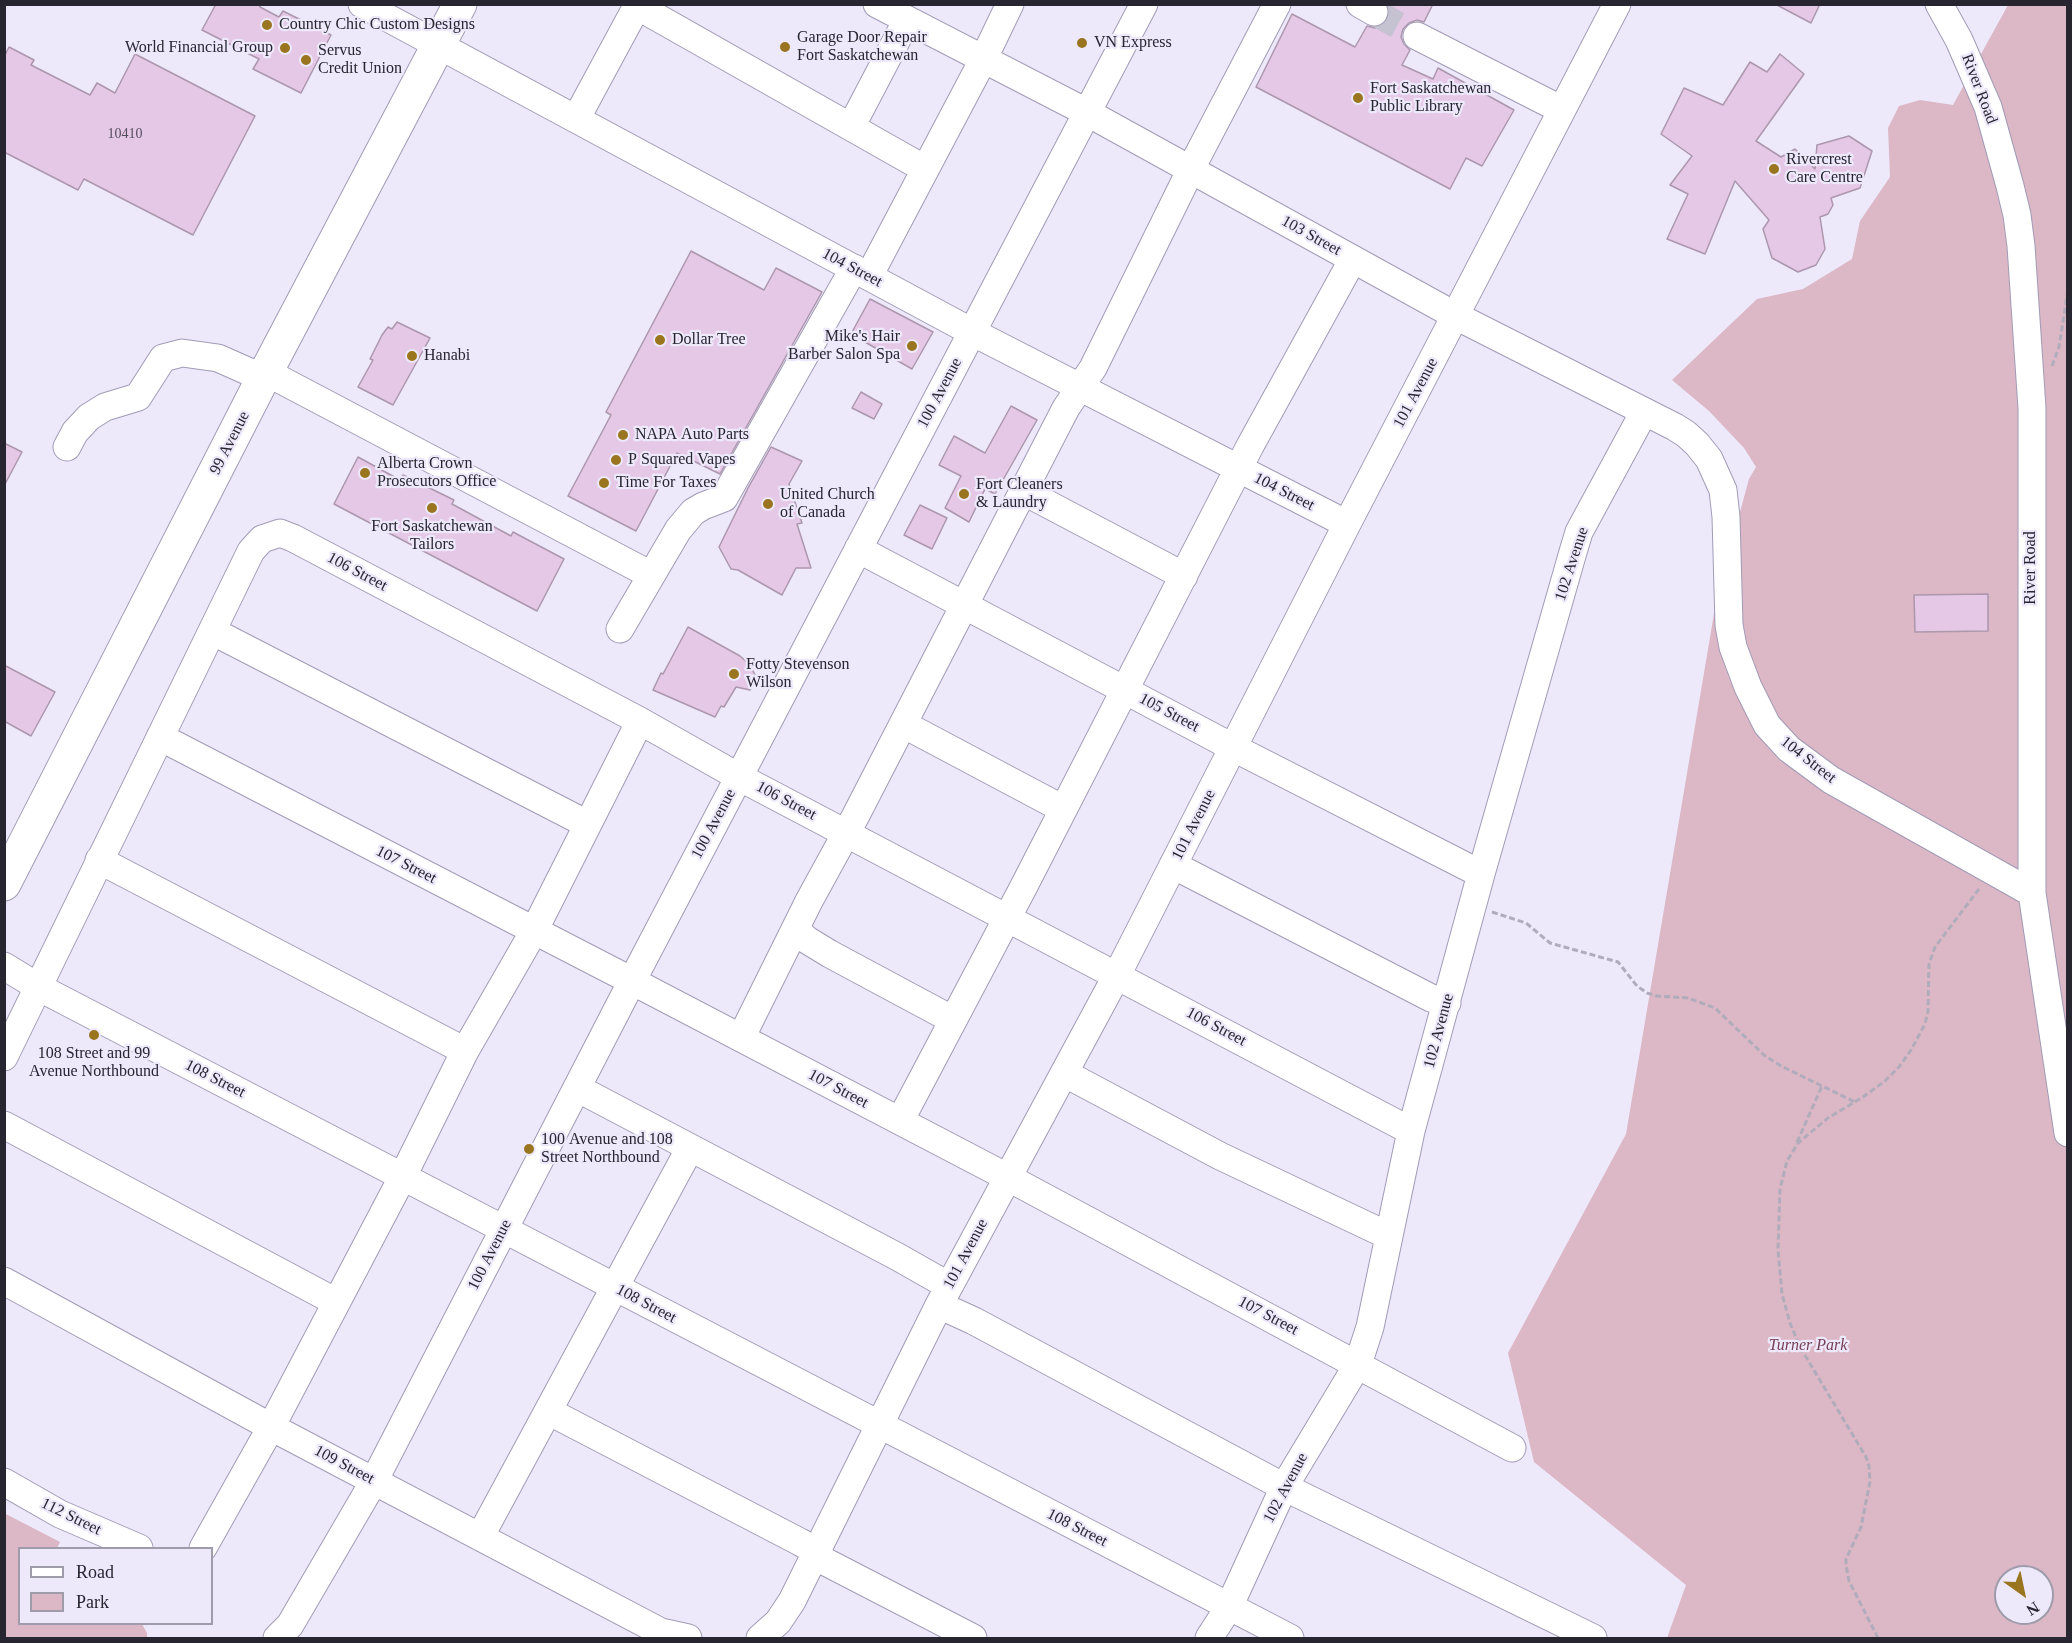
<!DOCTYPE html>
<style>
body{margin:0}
#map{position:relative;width:2072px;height:1643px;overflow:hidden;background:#ede9fb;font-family:Georgia,serif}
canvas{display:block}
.frame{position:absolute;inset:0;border:6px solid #272530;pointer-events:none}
.legend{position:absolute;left:18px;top:1547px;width:195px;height:78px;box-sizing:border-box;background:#ede9fb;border:2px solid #9e9baa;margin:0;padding:8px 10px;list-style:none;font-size:18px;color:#272530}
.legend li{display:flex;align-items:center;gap:12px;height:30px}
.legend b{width:30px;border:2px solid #9e9baa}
.north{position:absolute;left:1994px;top:1565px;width:60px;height:60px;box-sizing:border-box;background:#ede9fb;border:2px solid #9e9baa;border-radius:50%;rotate:147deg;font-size:16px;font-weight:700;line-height:24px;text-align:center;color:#272530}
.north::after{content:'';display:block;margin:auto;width:21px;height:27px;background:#9a7520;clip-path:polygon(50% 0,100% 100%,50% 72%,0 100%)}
</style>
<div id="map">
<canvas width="2072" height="1643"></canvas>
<div class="frame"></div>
<ul class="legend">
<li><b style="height:8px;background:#fff"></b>Road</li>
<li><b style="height:16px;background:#dcb7c5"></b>Park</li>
</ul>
<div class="north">N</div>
</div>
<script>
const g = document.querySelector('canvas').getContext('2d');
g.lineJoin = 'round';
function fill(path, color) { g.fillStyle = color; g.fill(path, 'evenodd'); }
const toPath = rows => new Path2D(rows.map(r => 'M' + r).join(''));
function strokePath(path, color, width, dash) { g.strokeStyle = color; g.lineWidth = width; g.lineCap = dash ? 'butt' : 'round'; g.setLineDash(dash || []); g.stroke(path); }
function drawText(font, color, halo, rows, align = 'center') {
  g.font = font + ' Georgia,serif'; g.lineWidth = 4.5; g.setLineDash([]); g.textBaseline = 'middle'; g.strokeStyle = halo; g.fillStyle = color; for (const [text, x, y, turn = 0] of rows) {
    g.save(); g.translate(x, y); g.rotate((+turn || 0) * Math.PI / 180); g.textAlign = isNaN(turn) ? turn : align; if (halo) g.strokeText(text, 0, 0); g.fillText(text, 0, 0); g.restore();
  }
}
fill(toPath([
 [2008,5,2067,5,2067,1638,1667,1638,1686,1585,1534,1462,1508,1353,1626,1134,1717,596,1749,479,1756,467,1744,448,1709,411,1672,380,1757,299,1803,289,1852,259,1860,221,1890,177,1888,128,1899,106,1920,100,1953,105],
 [2006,1577,2042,1577,2042,1613,2006,1613],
 [4,1513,60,1542,57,1548,20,1548,20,1624,142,1624,147,1633,147,1638,5,1638]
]), '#dcb7c5');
const building = toPath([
 [216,4,259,4,260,7,279,17,283,11,331,35,301,93,253,69,259,59,202,30,216,4],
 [1388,4,1433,4,1424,22,1417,20,1409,23,1403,29,1401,37,1404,44,1410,50,1402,65,1433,79,1438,68,1514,110,1482,166,1466,158,1450,189,1256,87,1292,14,1355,47,1367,26,1375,28,1381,26,1387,20,1390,13,1388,4],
 [1775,4,1820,4,1811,23,1775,4],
 [9,47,34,60,31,65,90,95,97,83,115,93,135,54,255,116,193,235,84,179,78,190,4,152,4,57,9,47],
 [1780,54,1804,74,1756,141,1781,157,1795,149,1815,169,1817,145,1849,136,1872,151,1860,188,1831,198,1833,205,1828,214,1820,217,1825,249,1816,265,1798,272,1772,258,1763,229,1769,220,1735,181,1705,254,1667,239,1688,194,1670,185,1692,156,1661,134,1684,88,1723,105,1750,62,1767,72,1780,54],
 [691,251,764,290,776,268,822,292,720,474,677,453,636,531,568,496,611,415,606,412,691,251],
 [870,299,933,332,912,369,851,334,870,299],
 [397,322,430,338,393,405,358,387,373,360,370,359,382,335,388,327,392,329,397,322],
 [861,392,882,404,874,419,852,408,861,392],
 [1011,406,1037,420,995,494,985,489,969,522,945,508,961,476,939,465,954,436,985,453,1011,406],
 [4,443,22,452,4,486,4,443],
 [771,447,802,461,789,484,802,523,797,524,811,568,796,568,782,595,738,570,731,569,719,547,748,488,771,447],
 [358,457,400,480,403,475,454,500,452,504,511,536,513,532,564,559,537,611,334,504,358,457],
 [920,505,947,518,932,549,904,535,920,505],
 [1988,594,1988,631,1915,632,1914,595,1988,594],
 [688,627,740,656,749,664,757,678,750,690,736,687,724,707,721,706,715,717,653,690,661,673,663,674,688,627],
 [4,665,55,692,31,736,4,721,4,665]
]);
fill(building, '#e5c7e6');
strokePath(building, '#ac97ad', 1.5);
strokePath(toPath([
 [1374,12,1417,36]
]), '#c5c2d2', 27, [27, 14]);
const minor = toPath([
 [362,4,972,332,1347,524],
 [877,4,1088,113,1456,316,1675,427,1686,434,1697,444,1709,459,1723,490,1726,517,1729,625,1733,647,1748,687,1767,725,1789,749,1831,780,2032,893],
 [1360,4,1374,12],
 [1939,4,1959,40,1988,107,2010,186,2017,215,2021,246,2032,408,2032,893,2068,1133],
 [1417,36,1562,110],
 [576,119,637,6,925,169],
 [851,127,907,20],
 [869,276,983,60,1010,4],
 [266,372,651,575],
 [67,447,75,432,89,417,105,407,138,397,163,358,182,353,218,358,263,378],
 [1023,491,1184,576],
 [858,549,1234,748,1481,874],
 [620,629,678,530,693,512,703,506,724,498,854,268],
 [212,631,587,824],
 [903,724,1063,809],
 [160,737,632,981,1007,1177,1512,1448],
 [99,860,465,1051],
 [1173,865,1431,998,1447,1003],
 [795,929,807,940,830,954,953,1020],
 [4,966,40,988,1290,1638],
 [741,1038,809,901,855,817,1066,408,1093,368,1197,157,1277,4],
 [4,1057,251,551,262,539,280,533,293,538,640,721,739,777,1411,1131],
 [1064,1073,1220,1156,1389,1236],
 [577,1088,898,1257,949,1286],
 [900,1121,1023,888,1250,446,1353,259],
 [4,1125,336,1302],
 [4,1281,271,1427,661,1632,688,1638],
 [939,1305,974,1321,1284,1487,1593,1638],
 [548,1411,800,1542,816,1551,824,1561,973,1638],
 [4,1482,60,1514,139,1548],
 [480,1537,690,1148],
 [203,1548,271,1427,403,1176,465,1051,534,931,640,721],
 [277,1638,290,1625,374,1481,632,981,1144,4],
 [760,1638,778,1622,792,1601,939,1305,1117,975,1347,524,1617,4],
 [1209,1638,1229,1607,1284,1487,1358,1364,1370,1327,1411,1131,1481,874,1573,552,1579,532,1644,412]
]);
const major = toPath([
 [4,884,263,378,460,4]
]);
strokePath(minor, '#a19bb6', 29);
strokePath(major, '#a19bb6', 35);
strokePath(toPath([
 [2052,366,2059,347,2068,290],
 [1492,912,1526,923,1550,943,1618,962,1637,986,1647,993,1657,996,1688,998,1715,1008,1764,1055,1781,1066,1855,1102],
 [1797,1142,1822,1086],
 [1878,1638,1849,1581,1846,1565,1846,1559,1861,1527,1870,1482,1869,1466,1866,1457,1800,1347,1790,1323,1782,1294,1778,1250,1780,1189,1787,1161,1798,1143,1828,1118,1863,1097,1885,1081,1899,1067,1911,1050,1925,1024,1928,1011,1929,964,1935,947,1979,889]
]), '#b0acbc', 3, [6, 3]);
strokePath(minor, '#fff', 27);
strokePath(major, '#fff', 33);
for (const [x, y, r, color] of [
 [267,25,6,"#9a7520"],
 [1082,43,6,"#9a7520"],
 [785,47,6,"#9a7520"],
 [285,48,6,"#9a7520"],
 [306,60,6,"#9a7520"],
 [1358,98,6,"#9a7520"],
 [1774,169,6,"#9a7520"],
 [660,340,6,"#9a7520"],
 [912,346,6,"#9a7520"],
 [412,356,6,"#9a7520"],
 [623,435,6,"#9a7520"],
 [616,460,6,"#9a7520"],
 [365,473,6,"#9a7520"],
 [604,483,6,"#9a7520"],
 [964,494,6,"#9a7520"],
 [768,504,6,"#9a7520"],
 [432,508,6,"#9a7520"],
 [734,674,6,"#9a7520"],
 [94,1035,6,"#9a7520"],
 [529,1149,6,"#9a7520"]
]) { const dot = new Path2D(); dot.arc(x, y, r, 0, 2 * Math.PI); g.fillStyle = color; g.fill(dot); strokePath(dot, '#ede9fb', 2); }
drawText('14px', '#564e5e', null, [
 ["10410",125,134]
]);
drawText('16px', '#272530', '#ede9fb', [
 ["Country Chic Custom Designs",279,25],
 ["Garage Door Repair",797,38],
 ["Fort Saskatchewan",797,56],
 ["VN Express",1094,43],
 ["World Financial Group",273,48,"right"],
 ["Servus",318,51],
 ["Credit Union",318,69],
 ["Fort Saskatchewan",1370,89],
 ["Public Library",1370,107],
 ["Rivercrest",1786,160],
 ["Care Centre",1786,178],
 ["Mike's Hair",900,337,"right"],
 ["Barber Salon Spa",900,355,"right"],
 ["Dollar Tree",672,340],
 ["Hanabi",424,356],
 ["NAPA Auto Parts",635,435],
 ["P Squared Vapes",628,460],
 ["Alberta Crown",377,464],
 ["Prosecutors Office",377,482],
 ["Time For Taxes",616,483],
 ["Fort Cleaners",976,485],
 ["& Laundry",976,503],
 ["United Church",780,495],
 ["of Canada",780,513],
 ["Fort Saskatchewan",432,527,"center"],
 ["Tailors",432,545,"center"],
 ["Fotty Stevenson",746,665],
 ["Wilson",746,683],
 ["108 Street and 99",94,1054,"center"],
 ["Avenue Northbound",94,1072,"center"],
 ["100 Avenue and 108",541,1140],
 ["Street Northbound",541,1158]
], 'left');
drawText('16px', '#272530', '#ede9fb', [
 ["River Road",1979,89,69],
 ["103 Street",1311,236,29],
 ["104 Street",852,268,28],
 ["100 Avenue",940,393,-62],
 ["101 Avenue",1416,393,-62],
 ["99 Avenue",230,443,-63],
 ["104 Street",1284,492,27],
 ["102 Avenue",1572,564,-72],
 ["River Road",2031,568,-90],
 ["106 Street",357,572,28],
 ["105 Street",1169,713,28],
 ["104 Street",1808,760,38],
 ["106 Street",786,801,28],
 ["100 Avenue",714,824,-62],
 ["101 Avenue",1194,825,-63],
 ["107 Street",406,865,27],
 ["106 Street",1216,1027,28],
 ["102 Avenue",1439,1031,-75],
 ["108 Street",215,1079,27],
 ["107 Street",838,1089,28],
 ["101 Avenue",966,1254,-62],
 ["100 Avenue",490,1255,-63],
 ["108 Street",646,1304,28],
 ["107 Street",1268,1316,28],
 ["109 Street",344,1465,28],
 ["102 Avenue",1286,1488,-62],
 ["112 Street",71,1517,26],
 ["108 Street",1077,1528,27]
]);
drawText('italic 16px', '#763e56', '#ede9fb', [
 ["Turner Park",1808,1346]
]);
</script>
